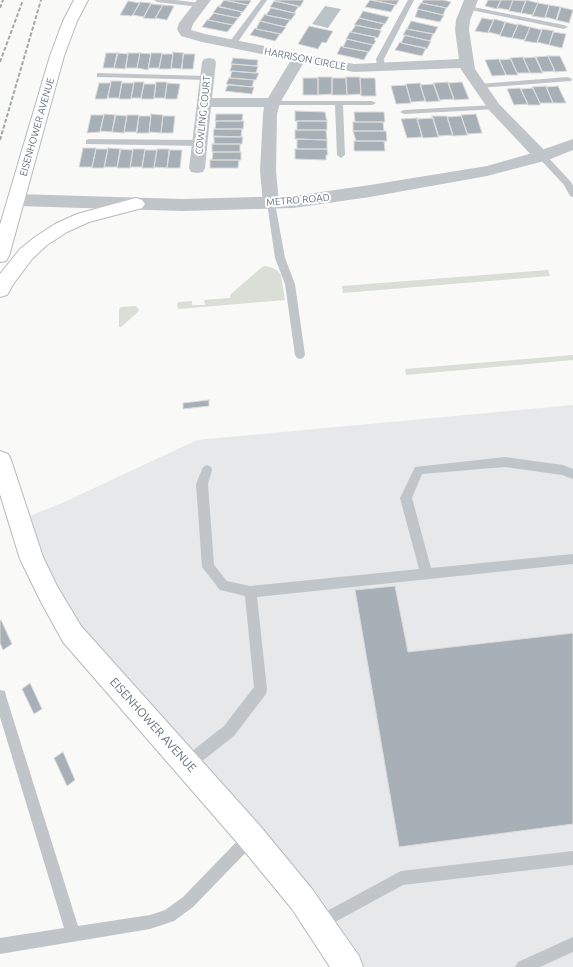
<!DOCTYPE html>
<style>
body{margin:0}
canvas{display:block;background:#f9f9f8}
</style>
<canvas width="573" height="967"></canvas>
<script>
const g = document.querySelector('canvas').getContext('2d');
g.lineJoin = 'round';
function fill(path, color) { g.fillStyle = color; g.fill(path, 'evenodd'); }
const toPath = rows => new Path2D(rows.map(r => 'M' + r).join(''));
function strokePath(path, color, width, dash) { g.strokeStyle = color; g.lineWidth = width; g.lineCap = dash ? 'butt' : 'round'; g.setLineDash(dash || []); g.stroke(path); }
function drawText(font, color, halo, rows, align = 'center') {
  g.font = font + ' Ubuntu,sans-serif'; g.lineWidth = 4; g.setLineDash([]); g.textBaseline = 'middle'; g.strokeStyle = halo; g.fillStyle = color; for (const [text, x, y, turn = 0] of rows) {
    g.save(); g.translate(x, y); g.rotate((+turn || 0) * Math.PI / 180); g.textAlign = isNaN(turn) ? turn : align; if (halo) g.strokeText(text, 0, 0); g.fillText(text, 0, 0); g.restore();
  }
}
fill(toPath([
 [573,405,573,967,347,967,72,634,19,520,62,503,197,440]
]), '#e7e8e9');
fill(toPath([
 [265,266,273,268,278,271,281,275,285,300,178,309,177,304,179,302,192,301,192,305,205,305,204,300,230,298,231,294,262,267],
 [548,270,550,276,343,293,342,286],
 [135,306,139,309,138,312,121,327,119,327,119,309,121,307],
 [573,355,573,360,406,375,405,369]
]), '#d9ded7');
fill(toPath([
 [325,6,341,9,328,28,312,24]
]), '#bac4c8');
const building = toPath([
 [224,0,250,0,251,1,248,5,224,0],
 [224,0,248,5,243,12,219,7,224,0],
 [276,0,304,0,300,7,275,1,276,0],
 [370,0,371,0,395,5,391,12,365,7,370,0],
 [371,0,399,0,396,5,371,0],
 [423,0,443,0,451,2,447,8,422,3,423,0],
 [488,0,501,0,497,9,485,6,488,0],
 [501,0,513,0,509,10,497,8,501,0],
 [513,0,526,1,521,13,509,11,513,0],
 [526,0,538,3,533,15,521,13,526,0],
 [128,1,140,3,132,16,120,15,128,1],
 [274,1,275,1,299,6,294,13,270,7,274,1],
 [140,2,151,3,144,17,133,15,140,2],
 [421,3,422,3,446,8,443,15,417,9,421,3],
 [538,3,549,5,545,18,532,16,538,3],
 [151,4,163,5,155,19,143,18,151,4],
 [163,5,174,6,167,20,155,18,163,5],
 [549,5,561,7,557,20,545,17,549,5],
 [218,6,242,12,240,14,242,14,238,18,213,13,218,6],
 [560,7,573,10,569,23,556,20,560,7],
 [271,8,294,13,296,13,291,20,266,15,271,8],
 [418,9,443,15,444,15,440,22,415,17,418,9],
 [363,11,389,17,385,24,359,18,363,11],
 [214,13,238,18,233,25,208,20,214,13],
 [265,14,266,15,290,20,285,27,260,21,265,14],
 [359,18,384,24,380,30,354,25,359,18],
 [482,18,494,20,488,33,475,31,482,18],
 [494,19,506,22,500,35,488,32,494,19],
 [207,20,208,20,233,25,227,32,202,27,207,20],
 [260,21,285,27,286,27,281,34,256,29,260,21],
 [411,21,438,27,434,34,407,29,411,21],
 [505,22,518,25,512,38,500,36,505,22],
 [518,24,530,27,525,40,512,38,518,24],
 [356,25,380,30,381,31,378,38,351,32,356,25],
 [309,26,332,31,333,31,326,43,322,42,318,49,298,44,309,26],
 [530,27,542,30,537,43,524,41,530,27],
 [255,28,256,29,280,34,275,41,250,35,255,28],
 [407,28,407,29,433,34,430,41,403,35,407,28],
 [542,29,554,31,549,45,537,42,542,29],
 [350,32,376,37,374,40,376,41,373,45,346,39,350,32],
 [553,32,566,34,562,48,549,45,553,32],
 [405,35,430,41,431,41,427,49,401,43,405,35],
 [347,39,373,45,369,52,343,47,347,39],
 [400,42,401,43,426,48,422,56,395,50,400,42],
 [341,46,343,47,368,52,364,60,337,54,341,46],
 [173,52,184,53,181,69,171,68,173,52],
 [106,53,118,53,114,68,103,68,106,53],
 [117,53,128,54,125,69,114,68,117,53],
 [128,53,140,53,137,68,126,68,128,53],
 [140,53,151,54,148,70,137,68,140,53],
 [151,53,162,53,159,68,148,68,151,53],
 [162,54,173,54,171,69,159,69,162,54],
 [183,54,195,54,193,69,182,69,183,54],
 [548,56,555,71,542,72,535,57,548,56],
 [548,56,560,56,567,71,555,72,548,56],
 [523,57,530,73,517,73,510,58,523,57],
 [536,57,543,73,530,73,523,58,536,57],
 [233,58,258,60,257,66,231,64,233,58],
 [499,59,506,75,492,76,485,60,499,59],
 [511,59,518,75,506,75,499,60,511,59],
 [232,64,257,66,258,66,256,73,230,71,232,64],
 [232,71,256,73,259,73,256,80,230,78,232,71],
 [318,77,332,77,332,94,318,95,318,77],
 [346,77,360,77,361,94,347,95,346,77],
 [229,78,230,78,254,80,252,87,226,84,229,78],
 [303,78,318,78,318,95,303,95,303,78],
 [332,78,346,78,347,95,332,95,332,78],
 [360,78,375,78,376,96,361,96,360,78],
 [111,81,122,81,119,98,108,98,111,81],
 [134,82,144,82,141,98,131,98,134,82],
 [156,82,167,82,165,98,154,98,156,82],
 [448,82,454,99,439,100,433,83,448,82],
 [462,82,469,99,454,100,448,83,462,82],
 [99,83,111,83,107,99,95,99,99,83],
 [122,83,134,83,131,99,119,99,122,83],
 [167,83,180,84,177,99,165,99,167,83],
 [420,83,425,101,411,102,406,84,420,83],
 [144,84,156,84,154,99,141,99,144,84],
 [434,84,440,101,426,102,420,85,434,84],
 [228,85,252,87,254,87,252,94,225,91,228,85],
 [406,85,411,103,396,104,391,86,406,85],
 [546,86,553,103,540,103,532,87,546,86],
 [558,86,566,103,553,103,546,87,558,86],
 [520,88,528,104,514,105,507,89,520,88],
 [533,88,540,103,540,105,528,105,521,89,533,88],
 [295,111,325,112,327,121,295,121,295,111],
 [354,112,384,112,385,122,355,122,354,112],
 [104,114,116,115,112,132,100,131,104,114],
 [151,114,163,115,161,133,149,132,151,114],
 [216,114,243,114,242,121,215,121,216,114],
 [476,114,482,133,467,134,461,115,476,114],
 [91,115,104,115,100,132,87,133,91,115],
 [115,115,127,116,124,133,112,132,115,115],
 [127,115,139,115,137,132,124,132,127,115],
 [139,116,151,116,149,133,136,133,139,116],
 [163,116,175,116,173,133,161,133,163,116],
 [432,116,447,116,453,135,438,136,432,116],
 [461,116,468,135,453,136,447,117,461,116],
 [417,118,422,137,407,138,401,119,417,118],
 [433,118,439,137,423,138,417,119,433,118],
 [216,121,244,121,243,129,215,129,216,121],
 [297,121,327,121,327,130,297,130,297,121],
 [353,122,383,122,384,131,353,131,353,122],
 [214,129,242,129,241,137,213,137,214,129],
 [295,130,326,130,327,140,295,139,295,130],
 [353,131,386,131,387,141,356,141,353,131],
 [214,136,243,137,242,144,214,144,214,136],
 [297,139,327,140,327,149,297,149,297,139],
 [354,141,384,141,385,151,354,151,354,141],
 [212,144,240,144,240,152,212,152,212,144],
 [83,148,96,148,92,167,79,167,83,148],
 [108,148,121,149,117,167,104,167,108,148],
 [96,149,108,149,104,168,92,168,96,149],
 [120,149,133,150,130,168,117,168,120,149],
 [133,149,145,149,142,167,130,167,133,149],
 [157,149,170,149,167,168,154,167,157,149],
 [295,149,327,149,328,155,326,155,326,160,295,159,295,149],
 [145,150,157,150,154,168,142,168,145,150],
 [169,150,182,150,180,168,167,168,169,150],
 [213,152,241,152,241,160,212,160,213,152],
 [210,160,239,160,238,168,210,168,210,160],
 [209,400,209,406,183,409,183,403,209,400],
 [395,586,408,652,573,633,573,824,399,847,355,590,395,586],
 [1,620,12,644,3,650,0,643,0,621,1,620],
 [30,683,42,709,34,714,22,689,30,683],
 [63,752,75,780,67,786,54,758,63,752]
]);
fill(building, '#a8b0b7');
strokePath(building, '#dbdbda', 1);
const secondary = toPath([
 [74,0,88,0,77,21,64,56,9,256,6,261,0,262,0,225,50,56,63,21,74,0],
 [136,198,142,200,145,204,142,208,89,222,67,232,47,245,32,259,14,283,7,295,0,297,0,274,20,249,35,237,55,224,77,214,136,198],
 [0,451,8,454,11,460,43,557,57,586,81,626,261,827,312,889,359,956,363,967,330,967,292,909,241,847,63,642,41,602,20,559,0,494,0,451]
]);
strokePath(secondary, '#b5babf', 2);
fill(toPath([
 [154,0,175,0,200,3,203,5,200,7,157,2,154,0],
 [261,0,267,0,235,46,229,46,228,44,261,0],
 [408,0,414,0,384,59,385,68,384,70,378,70,376,59,408,0],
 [468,6,564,25,568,27,564,29,466,9,465,8,468,6],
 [97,73,207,76,211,78,207,80,100,77,97,77,97,73],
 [568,77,572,79,571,81,479,88,475,86,479,84,568,77],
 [270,101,372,101,376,103,372,105,343,105,345,155,341,158,337,155,335,105,270,105,270,101],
 [494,105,498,107,497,109,404,114,400,112,404,110,494,105],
 [89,139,200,140,204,143,200,146,86,144,86,140,89,139],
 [542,153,545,154,571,182,573,186,573,197,570,196,564,185,539,158,539,154,542,153],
 [271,200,275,203,285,258,295,284,305,355,303,358,300,359,297,358,295,355,285,284,275,258,267,203,271,200],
 [505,457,563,465,573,469,573,479,562,475,505,467,422,474,412,498,431,568,573,554,573,564,257,597,267,689,266,694,234,736,192,769,187,771,182,769,180,764,182,759,224,726,254,687,245,596,220,590,202,567,196,484,203,467,207,465,211,467,212,470,208,484,214,565,227,581,250,586,419,569,400,498,415,467,505,457],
 [0,690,5,691,6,696,78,926,150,915,165,910,183,897,246,832,251,830,256,832,258,837,256,842,193,907,174,921,150,929,0,954,0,938,64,928,0,717,0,690],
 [573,851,573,865,403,885,324,928,319,930,314,928,312,923,314,918,401,871,573,851],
 [573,937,573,952,540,967,515,967,518,962,573,937]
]), '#c0c5c9');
fill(toPath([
 [197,0,211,0,193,24,191,30,205,34,354,64,459,59,455,30,456,20,464,0,478,0,470,20,469,30,475,69,499,104,550,156,548,160,542,161,536,160,489,110,460,68,354,72,304,62,280,103,277,114,276,171,279,203,277,207,271,209,265,207,263,203,260,171,263,114,264,107,211,107,205,168,203,172,197,173,191,172,189,168,202,62,204,59,209,58,214,59,216,62,212,98,268,98,291,60,202,42,181,36,177,29,179,23,197,0]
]), '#c0c5c9');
fill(toPath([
 [573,139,573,150,548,160,487,176,370,197,293,208,183,211,17,206,11,204,8,200,11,196,17,194,183,199,293,196,370,185,487,166,536,152,573,139]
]), '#c0c5c9');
fill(secondary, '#fff');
strokePath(toPath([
 [0,8,3,0],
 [0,62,23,0],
 [0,140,41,0]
]), '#a2a9ae', 2, [4, 2]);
drawText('10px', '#667481', '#fff', [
 ["HARRISON CIRCLE",305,59,11],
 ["COWLING COURT",203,115,-84],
 ["EISENHOWER AVENUE",37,127,-74],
 ["METRO ROAD",298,200,-5]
]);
drawText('12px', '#667481', '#fff', [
 ["EISENHOWER AVENUE",153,725,48]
]);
</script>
